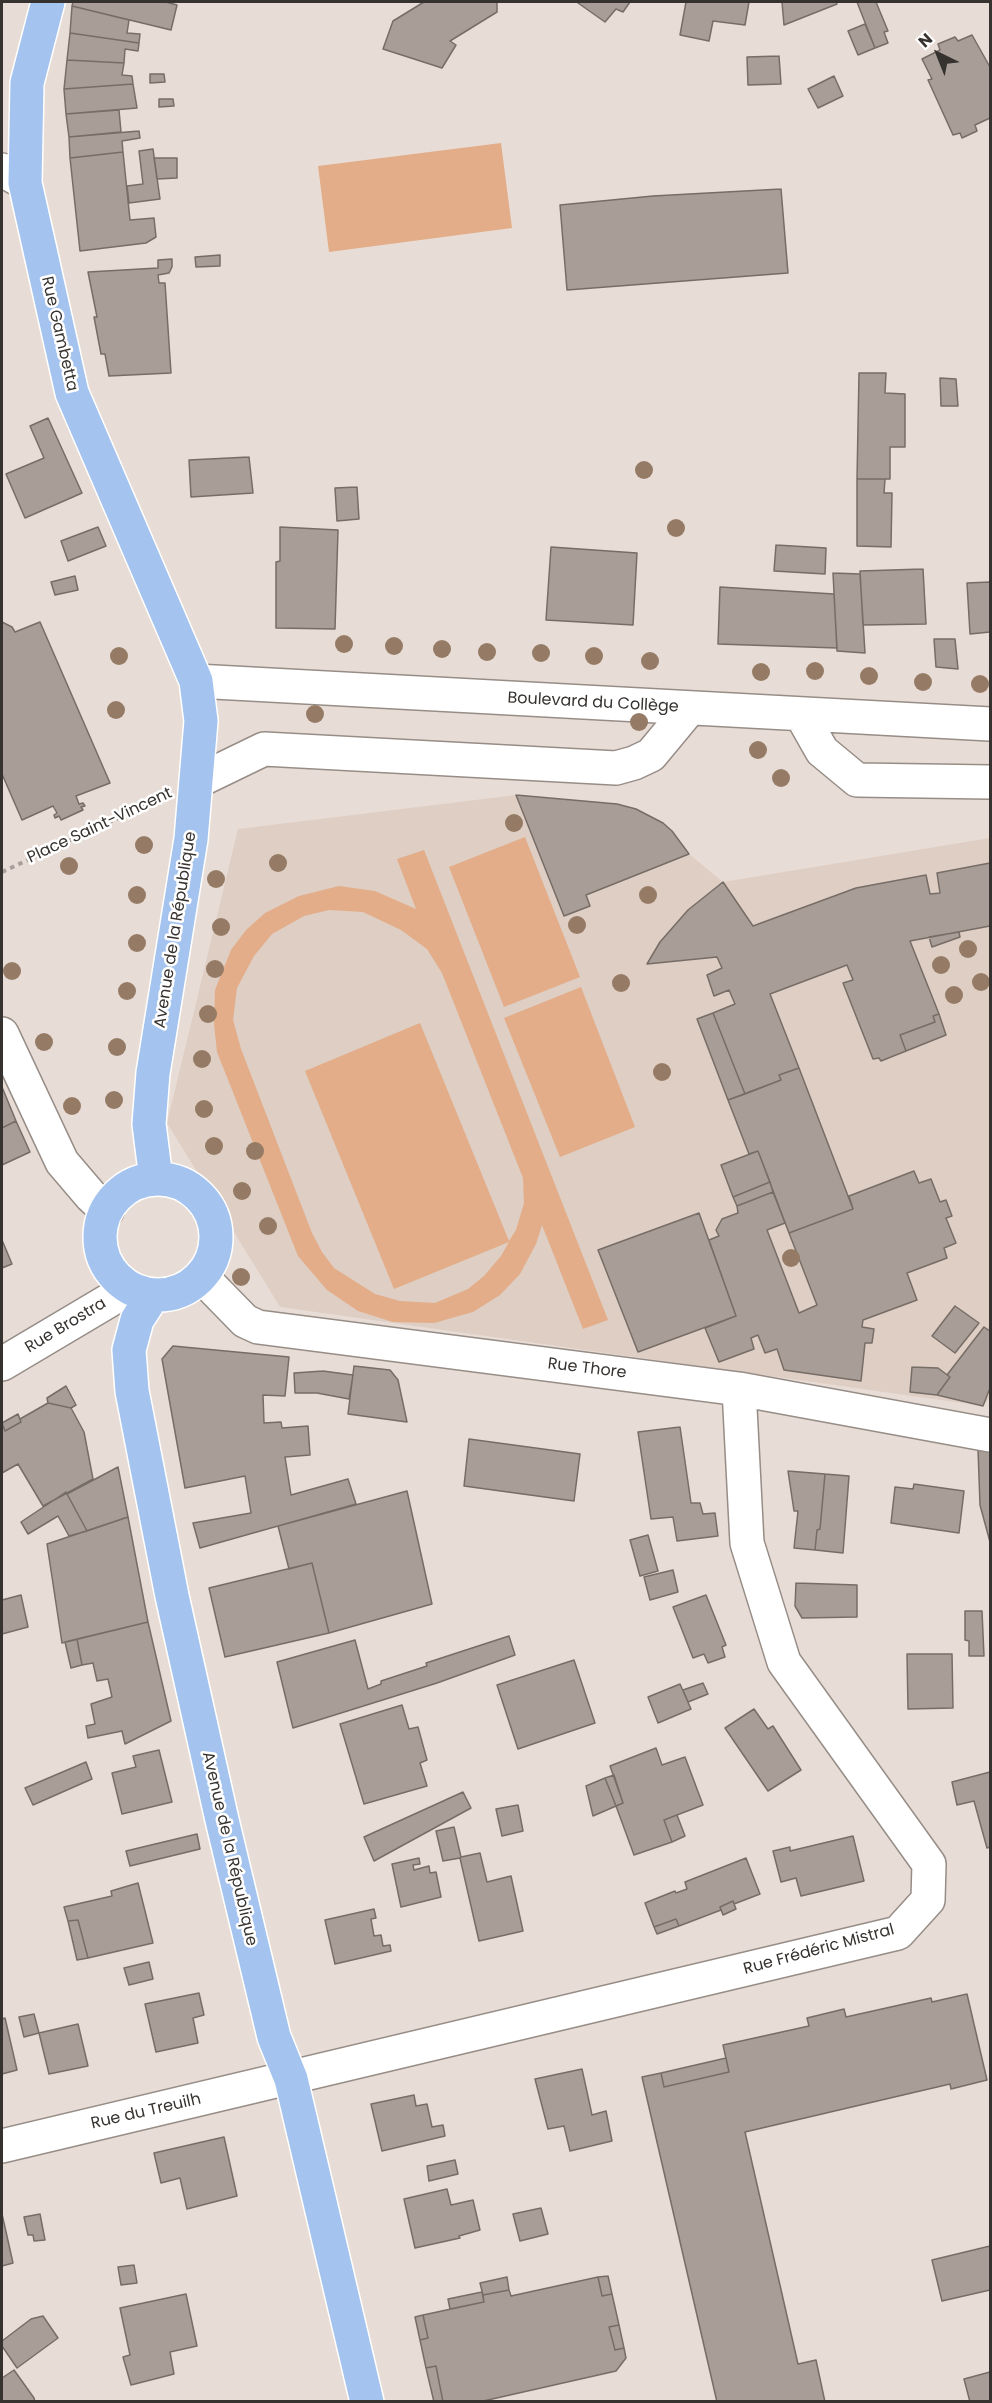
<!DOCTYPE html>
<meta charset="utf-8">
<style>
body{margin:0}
#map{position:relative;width:992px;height:2403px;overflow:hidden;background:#e8ddd6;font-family:Poppins,sans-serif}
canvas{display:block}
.frame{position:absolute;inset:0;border:3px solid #36322f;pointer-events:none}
.north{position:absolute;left:908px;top:24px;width:60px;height:60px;-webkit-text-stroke:4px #fff;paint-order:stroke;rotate:317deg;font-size:16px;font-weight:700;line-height:24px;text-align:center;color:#36322f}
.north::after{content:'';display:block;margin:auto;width:21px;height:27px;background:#36322f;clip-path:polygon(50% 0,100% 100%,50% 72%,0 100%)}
</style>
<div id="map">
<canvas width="992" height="2403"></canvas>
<div class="frame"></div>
<div class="north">N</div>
</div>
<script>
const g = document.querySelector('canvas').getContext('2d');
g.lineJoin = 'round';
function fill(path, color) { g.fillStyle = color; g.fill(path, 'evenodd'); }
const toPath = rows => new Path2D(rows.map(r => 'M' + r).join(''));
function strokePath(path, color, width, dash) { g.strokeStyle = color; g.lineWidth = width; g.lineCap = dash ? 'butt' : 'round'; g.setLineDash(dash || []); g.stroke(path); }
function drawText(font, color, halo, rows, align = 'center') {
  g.font = font + ' Poppins,sans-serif'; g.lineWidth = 5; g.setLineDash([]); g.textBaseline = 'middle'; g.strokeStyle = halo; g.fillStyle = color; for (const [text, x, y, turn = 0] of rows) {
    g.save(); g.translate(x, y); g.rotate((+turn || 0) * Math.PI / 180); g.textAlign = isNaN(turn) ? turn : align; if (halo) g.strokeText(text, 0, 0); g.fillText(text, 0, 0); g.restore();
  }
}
fill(toPath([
 [516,795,617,804,636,809,663,823,672,831,689,854,723,882,990,838,990,1398,983,1406,280,1307,167,1123,238,829]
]), '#dfcec3');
fill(toPath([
 [501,143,512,228,329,252,318,166],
 [525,837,580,977,504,1007,449,867],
 [424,850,608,1320,583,1329,542,1225,536,1244,520,1274,500,1295,473,1312,434,1323,393,1322,358,1311,327,1290,298,1256,217,1052,214,1024,215,990,231,950,246,930,265,913,299,896,339,886,375,891,416,909,397,859],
 [329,910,363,912,401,930,427,949,442,973,523,1178,524,1203,516,1230,509,1241,420,1023,305,1071,394,1289,509,1242,501,1256,484,1276,468,1289,435,1303,400,1301,375,1294,334,1268,322,1252,312,1233,241,1049,233,1020,237,988,254,956,272,934,304,916],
 [581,987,635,1127,560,1157,504,1018]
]), '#e2ad88');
const building = toPath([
 [73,2,166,2,177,5,171,30,72,6,73,2],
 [424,2,497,2,497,12,450,41,456,45,442,68,383,49,393,21,424,2],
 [580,2,630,2,623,12,616,9,605,22,578,3,580,2],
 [686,2,749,2,745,25,713,21,709,41,680,35,686,2],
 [782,2,836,2,837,4,784,25,782,2],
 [857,2,876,2,888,31,884,32,888,43,875,48,857,2],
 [72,6,129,20,127,33,140,34,139,43,70,33,72,6],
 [865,24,875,48,858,55,848,31,865,24],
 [70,33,139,43,138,51,125,49,124,63,67,60,70,33],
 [972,35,990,67,990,118,975,125,977,131,962,138,960,133,953,135,928,80,932,79,922,59,940,50,938,44,955,37,958,41,972,35],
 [779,56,781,84,748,85,747,57,779,56],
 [67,60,124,63,122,75,132,76,133,84,64,89,67,60],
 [150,74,164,74,165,82,150,83,150,74],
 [834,76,843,96,818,108,808,89,834,76],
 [133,84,137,108,66,114,64,89,133,84],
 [159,99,173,99,174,106,159,107,159,99],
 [119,110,121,132,69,137,66,114,119,110],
 [139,131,140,138,122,141,123,152,70,158,69,137,139,131],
 [153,149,160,199,129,203,127,186,143,184,139,151,153,149],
 [123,152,130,220,154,218,156,237,146,243,80,251,70,158,123,152],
 [154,158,177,158,177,178,157,179,154,158],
 [781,189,788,273,567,290,560,205,653,196,781,189],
 [220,255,220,266,196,267,195,257,220,255],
 [172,259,172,267,169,273,158,275,159,283,165,283,171,373,109,376,105,354,101,354,94,317,97,317,88,272,158,268,158,260,172,259],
 [859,373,886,373,885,393,905,394,905,447,890,447,890,479,857,479,859,373],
 [940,378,956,379,958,406,941,406,940,378],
 [48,418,82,493,25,518,6,474,44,458,30,426,48,418],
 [249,457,253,493,191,497,189,460,249,457],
 [857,479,885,479,884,493,892,493,891,547,857,546,857,479],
 [357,487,359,519,337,521,335,488,357,487],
 [98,527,106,546,68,561,61,541,98,527],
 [280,527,338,530,335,629,276,628,276,562,280,561,280,527],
 [776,545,826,548,825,574,774,571,776,545],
 [551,547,637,553,633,625,546,620,551,547],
 [923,569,926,624,863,625,860,571,923,569],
 [833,573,860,574,865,653,837,651,833,573],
 [75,576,78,590,55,595,51,582,75,576],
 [990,582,990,632,970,634,967,583,990,582],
 [720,587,834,594,837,648,718,644,720,587],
 [2,622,12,627,15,632,40,622,110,783,76,796,79,804,83,803,85,806,81,807,83,810,61,820,59,816,55,818,54,815,57,813,53,806,22,820,2,774,2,622],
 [934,639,955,639,958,669,936,667,934,639],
 [516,795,617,804,636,809,663,823,672,831,689,854,586,895,590,906,564,916,516,795],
 [990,863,990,926,910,941,939,1014,933,1016,935,1022,900,1035,906,1051,881,1061,879,1058,873,1059,843,983,853,980,847,965,770,994,799,1068,779,1075,781,1080,745,1094,713,1013,735,1004,729,990,714,996,707,975,722,968,717,957,647,964,660,942,688,910,723,882,753,926,856,888,926,875,930,894,940,893,937,873,990,863],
 [959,932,960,937,932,947,929,937,959,932],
 [713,1013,745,1094,728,1100,697,1019,713,1013],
 [939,1014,946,1035,906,1051,900,1035,935,1022,933,1016,939,1014],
 [799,1068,853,1209,789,1233,758,1151,749,1154,728,1100,781,1080,779,1075,799,1068],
 [2,1087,16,1121,2,1128,2,1087],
 [16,1121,30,1152,2,1165,2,1128,16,1121],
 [758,1151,770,1182,733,1197,721,1165,758,1151],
 [914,1171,919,1183,931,1179,940,1202,946,1200,952,1216,946,1218,956,1243,944,1248,947,1258,907,1273,917,1300,863,1320,862,1327,874,1329,872,1343,865,1343,861,1381,784,1370,777,1349,765,1353,758,1335,751,1338,754,1349,719,1362,705,1328,736,1316,709,1240,719,1236,716,1230,722,1219,738,1213,737,1206,773,1192,785,1223,767,1230,799,1313,817,1305,789,1233,853,1209,849,1196,914,1171],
 [770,1182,773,1192,737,1206,733,1197,770,1182],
 [699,1213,736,1316,638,1352,598,1250,699,1213],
 [2,1240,12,1264,2,1268,2,1240],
 [955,1306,979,1323,955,1353,932,1336,955,1306],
 [984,1327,990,1331,990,1388,983,1406,937,1395,950,1377,947,1375,984,1327],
 [173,1346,289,1357,285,1396,263,1395,264,1423,281,1422,282,1428,308,1426,310,1455,285,1457,291,1495,348,1479,356,1504,200,1548,193,1523,251,1513,245,1476,185,1488,162,1359,173,1346],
 [354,1366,390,1370,398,1380,407,1422,348,1414,354,1366],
 [912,1367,938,1368,950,1377,937,1395,910,1392,912,1367],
 [323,1371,353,1375,349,1399,317,1393,295,1393,294,1373,323,1371],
 [66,1386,76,1405,71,1408,48,1403,47,1398,66,1386],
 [48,1403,71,1408,84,1432,93,1479,43,1506,18,1464,2,1473,2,1423,5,1431,21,1422,20,1419,48,1403],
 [18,1414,21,1422,5,1431,2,1423,18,1414],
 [680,1427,691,1503,700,1503,703,1514,715,1513,718,1536,677,1541,673,1517,651,1519,638,1432,680,1427],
 [469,1439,580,1454,574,1501,464,1486,469,1439],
 [978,1449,990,1452,990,1542,980,1505,978,1449],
 [118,1467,128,1517,87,1531,67,1494,118,1467],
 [788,1471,825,1474,820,1529,817,1530,815,1550,794,1548,798,1511,794,1511,788,1471],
 [825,1474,849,1476,843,1553,815,1550,817,1530,820,1529,825,1474],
 [914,1484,964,1491,959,1533,891,1523,895,1487,913,1489,914,1484],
 [407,1491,432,1604,329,1633,312,1563,289,1569,278,1526,407,1491],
 [66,1492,87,1531,69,1536,58,1516,28,1534,21,1522,66,1492],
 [128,1517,148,1622,62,1643,47,1544,128,1517],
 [648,1535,658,1571,640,1576,630,1540,648,1535],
 [312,1563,329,1633,225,1657,209,1588,312,1563],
 [673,1570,678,1592,650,1600,644,1577,673,1570],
 [796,1583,857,1585,857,1617,802,1618,795,1606,796,1583],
 [21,1595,28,1627,2,1634,2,1600,21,1595],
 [706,1595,726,1645,722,1647,725,1657,708,1663,704,1654,693,1658,673,1607,706,1595],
 [965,1611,982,1611,984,1656,969,1656,969,1641,965,1640,965,1611],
 [148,1622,171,1721,125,1744,122,1731,88,1738,86,1726,95,1724,91,1704,112,1697,108,1679,97,1681,93,1663,82,1665,77,1639,148,1622],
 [509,1636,515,1655,437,1683,293,1728,277,1662,355,1640,368,1689,381,1684,381,1681,427,1666,426,1663,509,1636],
 [77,1639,82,1665,71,1668,65,1642,77,1639],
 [907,1654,952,1654,953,1708,908,1709,907,1654],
 [574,1660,595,1723,518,1749,497,1685,574,1660],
 [703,1683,708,1694,688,1702,683,1690,703,1683],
 [680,1684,691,1709,658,1723,648,1697,680,1684],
 [402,1705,409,1729,418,1727,427,1760,420,1763,427,1786,364,1804,340,1724,402,1705],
 [754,1709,768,1729,773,1726,801,1770,768,1791,725,1728,754,1709],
 [656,1748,662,1765,685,1757,703,1805,664,1820,672,1842,634,1855,616,1806,623,1803,610,1766,656,1748],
 [159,1750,172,1802,122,1814,112,1773,136,1767,133,1756,159,1750],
 [86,1762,92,1779,33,1805,25,1788,86,1762],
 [990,1772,990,1847,987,1848,974,1801,957,1805,952,1782,990,1772],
 [614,1775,623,1803,616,1806,605,1778,614,1775],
 [605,1778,616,1806,593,1816,586,1786,605,1778],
 [463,1792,471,1808,374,1861,364,1837,463,1792],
 [518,1805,523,1831,502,1836,496,1809,518,1805],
 [677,1815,685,1836,672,1842,664,1820,677,1815],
 [454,1827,461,1857,480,1853,487,1882,511,1876,523,1931,479,1941,460,1858,443,1861,436,1831,454,1827],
 [197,1834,200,1849,130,1866,126,1851,197,1834],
 [853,1836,864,1881,801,1896,796,1878,781,1882,773,1851,790,1847,790,1851,853,1836],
 [419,1858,420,1864,413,1865,414,1870,429,1866,430,1873,436,1872,441,1897,401,1907,392,1864,419,1858],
 [746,1858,760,1894,734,1904,733,1901,720,1907,721,1910,679,1926,676,1919,654,1927,645,1903,675,1891,676,1893,687,1889,685,1882,746,1858],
 [138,1883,153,1943,88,1958,78,1920,68,1921,64,1907,112,1896,111,1891,138,1883],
 [733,1901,736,1909,723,1915,720,1907,733,1901],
 [374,1909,376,1918,371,1919,374,1936,381,1935,383,1946,390,1945,391,1951,335,1964,325,1920,374,1909],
 [676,1919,679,1926,657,1934,654,1927,676,1919],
 [78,1920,88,1958,77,1960,68,1921,78,1920],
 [149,1962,153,1979,129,1985,124,1968,149,1962],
 [199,1993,204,2015,193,2018,198,2043,156,2052,145,2004,199,1993],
 [967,1994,987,2080,951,2089,950,2084,745,2132,798,2364,816,2360,825,2402,717,2402,642,2077,661,2073,664,2087,729,2072,723,2045,809,2026,807,2018,844,2009,846,2017,931,1998,932,2002,967,1994],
 [34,2014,39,2033,24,2037,19,2017,34,2014],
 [5,2018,17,2070,2,2074,2,2019,5,2018],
 [78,2024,88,2066,49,2074,39,2033,78,2024],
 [726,2058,729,2072,664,2087,661,2073,726,2058],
 [582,2069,592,2115,606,2111,612,2141,570,2151,564,2126,548,2129,535,2079,582,2069],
 [414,2095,416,2106,427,2104,432,2127,443,2125,445,2136,382,2151,371,2104,414,2095],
 [224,2137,237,2196,187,2209,180,2178,161,2183,154,2153,224,2137],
 [455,2160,458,2174,429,2181,427,2166,455,2160],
 [447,2189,451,2205,473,2200,480,2230,459,2236,460,2238,415,2248,404,2199,447,2189],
 [541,2208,548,2234,520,2241,513,2214,541,2208],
 [2,2214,13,2263,2,2266,2,2214],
 [40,2214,45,2240,34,2241,33,2235,28,2235,24,2217,40,2214],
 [990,2246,990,2290,942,2301,932,2260,990,2246],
 [134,2265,137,2283,121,2285,118,2267,134,2265],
 [608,2276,612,2294,602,2296,598,2277,608,2276],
 [507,2277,509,2290,483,2295,480,2283,507,2277],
 [598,2277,602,2296,612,2294,619,2325,609,2327,615,2350,624,2348,626,2358,616,2371,479,2402,443,2402,436,2366,426,2368,420,2340,428,2338,423,2315,484,2302,483,2295,509,2290,511,2296,598,2277],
 [482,2292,484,2302,450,2309,448,2299,482,2292],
 [186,2294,197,2346,170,2352,174,2374,131,2385,123,2357,130,2355,120,2308,186,2294],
 [423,2315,428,2338,420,2340,415,2317,423,2315],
 [43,2316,58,2338,17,2368,2,2346,2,2341,31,2319,43,2316],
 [619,2325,624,2348,615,2350,609,2327,619,2325],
 [436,2366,443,2402,434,2402,426,2368,436,2366],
 [14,2370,34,2398,35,2402,2,2402,2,2378,14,2370],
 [990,2372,990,2402,970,2402,964,2379,990,2372]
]);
fill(building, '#a89e97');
strokePath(building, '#776d67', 1.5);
const minor = toPath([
 [2,170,25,183],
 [196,681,990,724],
 [801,714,822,751,857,780,990,782],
 [198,781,264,749,616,768,634,763,651,755,690,708],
 [2,1034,62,1162,91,1196,107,1211],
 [201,1276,245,1321,258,1327,739,1389,990,1435],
 [2,1364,130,1288],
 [2,2146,898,1933,928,1900,929,1864,784,1662,747,1543,739,1389]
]);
const major = toPath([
 [48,2,27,83,25,183,72,393,196,681,201,721,191,839,153,1073,149,1124,156,1179],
 '100 1237a58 58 0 1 1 116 0a58 58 0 1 1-116 0Z',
 [153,1295,137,1320,129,1350,132,1391,172,1596,222,1820,274,2037,291,2079,367,2402]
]);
strokePath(minor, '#978d87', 36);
strokePath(major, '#fff', 36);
strokePath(toPath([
 [2,872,159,799]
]), '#a9a09b', 4, [4.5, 4.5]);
strokePath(minor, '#fff', 33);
strokePath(major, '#a4c3ef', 33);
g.fillStyle = '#957b65';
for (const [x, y] of [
 [644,470],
 [676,528],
 [344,644],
 [394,646],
 [442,649],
 [487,652],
 [541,653],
 [119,656],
 [594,656],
 [650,661],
 [815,671],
 [761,672],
 [869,676],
 [923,682],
 [980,684],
 [116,710],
 [315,714],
 [639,722],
 [758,750],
 [781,778],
 [514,823],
 [144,845],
 [278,863],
 [69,866],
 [216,879],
 [137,895],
 [648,895],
 [577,925],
 [221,927],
 [137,943],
 [968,949],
 [941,965],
 [215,969],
 [12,971],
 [981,982],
 [621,983],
 [127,991],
 [954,995],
 [208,1014],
 [44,1042],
 [117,1047],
 [202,1059],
 [662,1072],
 [114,1100],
 [72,1106],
 [204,1109],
 [214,1146],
 [255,1151],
 [242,1191],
 [268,1226],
 [791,1258],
 [241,1277]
]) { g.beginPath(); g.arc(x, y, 9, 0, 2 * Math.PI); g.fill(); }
drawText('16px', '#36322f', '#fff', [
 ["Rue Gambetta",59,334,77],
 ["Boulevard du Collège",593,703,3],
 ["Place Saint-Vincent",100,826,-25],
 ["Avenue de la République",176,930,-81],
 ["Rue Brostra",66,1326,-31],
 ["Rue Thore",587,1369,7],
 ["Avenue de la République",229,1849,77],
 ["Rue Frédéric Mistral",819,1950,-15],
 ["Rue du Treuilh",146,2112,-13]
]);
</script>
